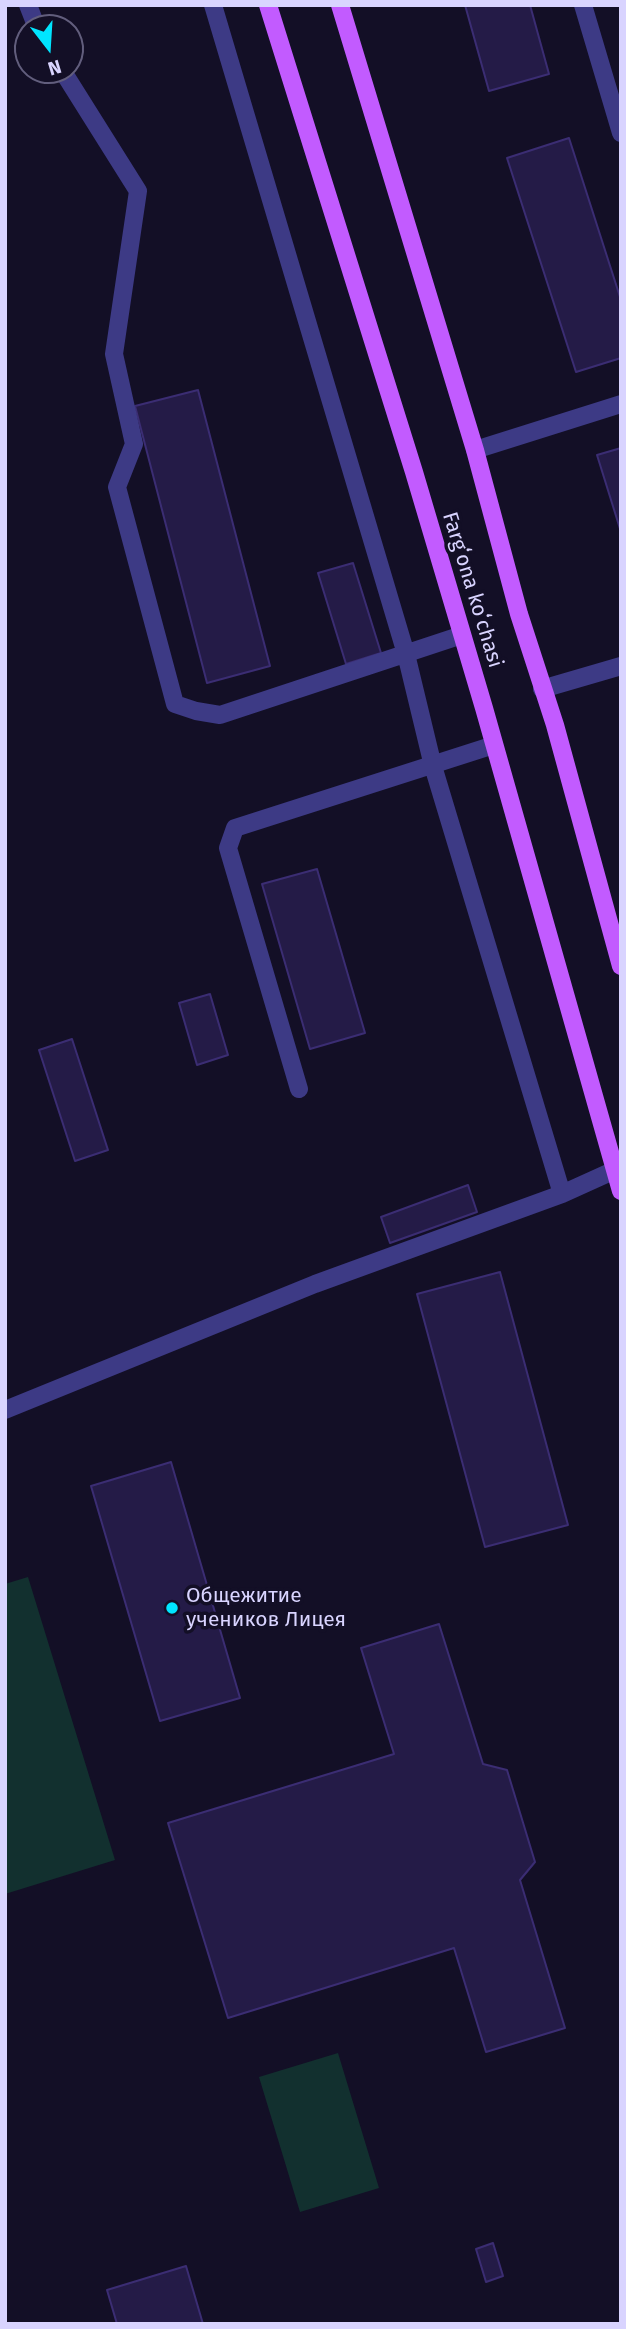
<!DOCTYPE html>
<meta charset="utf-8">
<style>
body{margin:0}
#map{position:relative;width:626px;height:2329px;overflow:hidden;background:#130f26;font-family:"Fira Sans",sans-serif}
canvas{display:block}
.frame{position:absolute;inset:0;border:7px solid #d9d4ff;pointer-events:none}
.north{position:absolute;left:14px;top:14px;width:70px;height:70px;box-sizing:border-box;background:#130f26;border:2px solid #625e7d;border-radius:50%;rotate:163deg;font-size:19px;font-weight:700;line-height:28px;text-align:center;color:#d9d4ff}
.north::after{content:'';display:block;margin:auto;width:24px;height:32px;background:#00e5ff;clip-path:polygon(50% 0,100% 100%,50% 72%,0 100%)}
</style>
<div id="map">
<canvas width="626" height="2329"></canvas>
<div class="frame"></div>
<div class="north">N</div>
</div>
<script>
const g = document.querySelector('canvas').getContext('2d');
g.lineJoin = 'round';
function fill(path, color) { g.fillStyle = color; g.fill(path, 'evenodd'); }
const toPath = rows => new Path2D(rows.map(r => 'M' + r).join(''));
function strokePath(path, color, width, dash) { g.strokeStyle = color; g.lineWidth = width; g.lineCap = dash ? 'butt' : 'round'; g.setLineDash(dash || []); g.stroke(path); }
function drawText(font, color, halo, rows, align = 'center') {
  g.font = font + ' "Fira Sans",sans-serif'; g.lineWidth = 7; g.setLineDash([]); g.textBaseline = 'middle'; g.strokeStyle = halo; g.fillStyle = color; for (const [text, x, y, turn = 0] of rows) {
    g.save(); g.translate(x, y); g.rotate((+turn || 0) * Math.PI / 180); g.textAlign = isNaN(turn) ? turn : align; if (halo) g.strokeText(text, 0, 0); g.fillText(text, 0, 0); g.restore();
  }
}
fill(toPath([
 [28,1577,115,1860,5,1894,5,1584],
 [338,2053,379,2188,300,2212,259,2077]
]), '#12302f');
const building = toPath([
 [465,5,530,5,549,74,489,91,465,5],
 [569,138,621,300,621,358,576,372,507,158,569,138],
 [198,390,270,666,207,683,135,406,198,390],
 [621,448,621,532,597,455,621,448],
 [353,563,381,653,346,664,318,573,353,563],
 [317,869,365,1033,310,1049,262,884,317,869],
 [210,994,228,1055,197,1065,179,1003,210,994],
 [72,1039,108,1150,75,1161,39,1050,72,1039],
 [468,1185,477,1212,390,1243,381,1217,468,1185],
 [500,1272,568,1525,485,1547,417,1294,500,1272],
 [171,1462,240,1698,160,1721,91,1486,171,1462],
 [439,1624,483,1764,507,1770,535,1862,520,1880,565,2028,486,2052,454,1948,228,2018,168,1823,394,1754,361,1648,439,1624],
 [493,2243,503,2276,486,2282,476,2249,493,2243],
 [186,2266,203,2324,117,2324,107,2290,186,2266]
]);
fill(building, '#241b47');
strokePath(building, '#3b2d73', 2);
strokePath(toPath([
 [28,5,37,28],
 [213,5,406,654,433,766,562,1194],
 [583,5,621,133],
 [62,70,138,191,114,354,134,444,117,487,175,704,196,711,220,715,462,635],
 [475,450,621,404],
 [542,689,621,666],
 [299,1089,228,848,235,828,494,745],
 [5,1410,315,1284,562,1194,615,1170]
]), '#3d3a85', 18);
strokePath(toPath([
 [268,5,414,472,484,708,621,1191],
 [340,5,475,450,519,614,555,725,621,966]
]), '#c25bff', 18);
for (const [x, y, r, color] of [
 [172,1608,7,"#00e5ff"]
]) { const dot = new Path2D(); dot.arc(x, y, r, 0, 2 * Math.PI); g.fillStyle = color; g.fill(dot); strokePath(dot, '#130f26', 2.5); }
drawText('21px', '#d9d4ff', '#130f26', [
 ["Fargʻona koʻchasi",472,590,73]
]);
drawText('21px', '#d9d4ff', '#130f26', [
 ["Общежитие",186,1596],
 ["учеников Лицея",186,1620]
], 'left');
</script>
